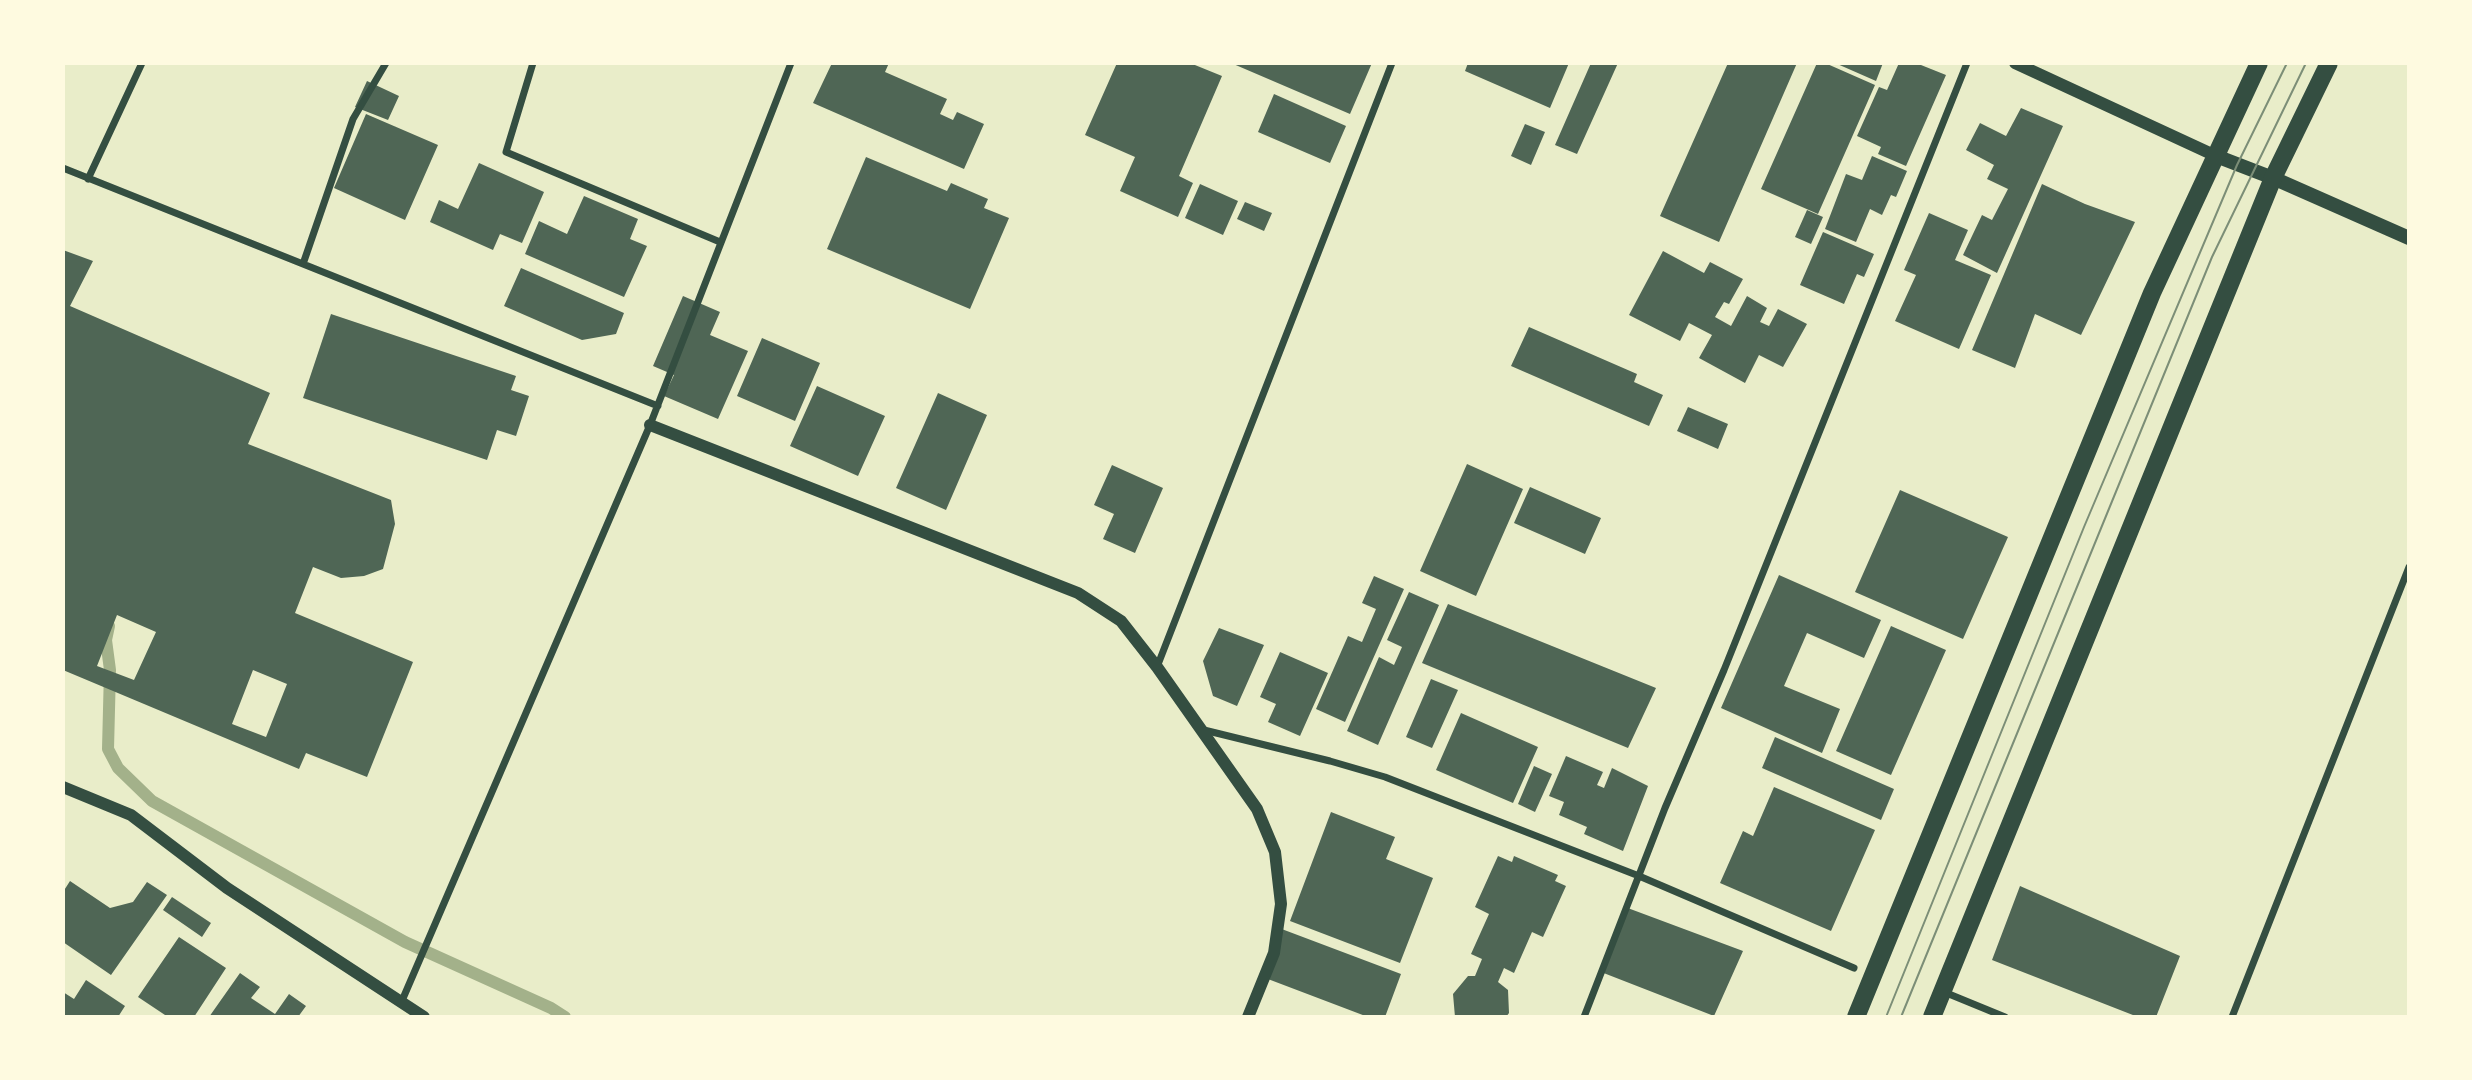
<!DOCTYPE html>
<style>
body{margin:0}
#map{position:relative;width:2472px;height:1080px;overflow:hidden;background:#e9edc9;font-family:"PT Sans Narrow",sans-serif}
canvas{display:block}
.frame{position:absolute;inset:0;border:65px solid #fefae0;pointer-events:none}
</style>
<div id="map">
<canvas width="2472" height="1080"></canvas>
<div class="frame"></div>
</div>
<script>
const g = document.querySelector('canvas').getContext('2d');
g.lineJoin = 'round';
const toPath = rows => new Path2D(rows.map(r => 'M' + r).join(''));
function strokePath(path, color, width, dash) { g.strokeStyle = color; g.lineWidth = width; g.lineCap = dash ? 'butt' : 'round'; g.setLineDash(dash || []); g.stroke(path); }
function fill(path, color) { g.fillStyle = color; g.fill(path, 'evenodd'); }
strokePath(toPath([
 [109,626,106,640,110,670,108,749,118,768,152,801,405,942,551,1008,565,1017]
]), '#a3b18a', 12);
fill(toPath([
 [832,63,889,63,885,72,947,99,940,114,953,120,957,112,984,124,964,169,813,103],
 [1117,63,1190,63,1222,76,1179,176,1193,183,1178,217,1120,191,1135,157,1085,135],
 [1231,63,1372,63,1350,114],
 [1468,63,1569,63,1550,108,1465,71],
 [1591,63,1618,63,1577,154,1555,145],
 [1728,63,1797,63,1719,242,1660,216],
 [1817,63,1825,63,1875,85,1818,214,1761,189],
 [1835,63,1883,63,1876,81],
 [1899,63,1916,63,1946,75,1906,166,1878,154,1881,147,1857,136,1879,87,1887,90],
 [367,81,399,96,388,120,355,107],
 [1274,94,1346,126,1330,163,1258,132],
 [2021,108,2063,126,1997,273,1963,255,1982,215,1992,220,2008,189,1987,179,1994,165,1966,150,1980,123,2006,136],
 [366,114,438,145,405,220,334,188],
 [1525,124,1545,132,1531,165,1511,156],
 [1872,156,1907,171,1896,197,1891,195,1882,215,1870,209,1856,242,1825,229,1846,174,1862,180],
 [866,157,947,191,951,183,988,199,984,208,1009,218,970,309,827,249],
 [479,163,544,192,522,243,500,234,493,250,430,222,439,200,458,209],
 [1200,184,1238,201,1223,235,1185,218],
 [2042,184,2085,204,2135,222,2081,335,2035,314,2015,368,1972,350],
 [584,196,638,219,630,239,647,246,624,297,525,254,539,221,567,234],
 [1245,202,1272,213,1264,231,1237,219],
 [1807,210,1823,217,1811,244,1795,237],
 [1929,213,1968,230,1955,260,1991,275,1959,349,1895,321,1916,275,1904,270],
 [1823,232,1874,254,1864,277,1857,274,1844,304,1800,285],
 [63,250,93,261,70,306,270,393,248,444,391,500,395,524,383,569,364,576,341,578,313,567,295,613,413,662,367,777,306,753,299,769,63,670,65,652,63,652],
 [117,615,156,632,134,680,97,666],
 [253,670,287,684,266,737,232,724],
 [1663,251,1704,273,1710,262,1743,279,1729,304,1724,302,1715,317,1731,326,1747,296,1767,308,1760,322,1769,326,1778,309,1807,324,1783,367,1759,355,1745,383,1699,358,1712,335,1689,323,1680,341,1629,315],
 [521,268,624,313,616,334,582,340,504,306],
 [683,296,720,312,710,335,748,351,718,419,664,396,674,375,653,366],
 [331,314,516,376,511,390,529,396,516,436,497,430,487,460,303,398],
 [1529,327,1637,374,1634,382,1663,395,1649,426,1511,366],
 [762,338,820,363,795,421,737,396],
 [817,386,885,416,858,476,790,446],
 [938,393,987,415,946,510,896,488],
 [1688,407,1728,424,1718,449,1677,431],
 [1467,464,1523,489,1476,596,1420,571],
 [1112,465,1163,488,1135,553,1103,539,1114,514,1094,505],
 [1530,487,1601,518,1585,554,1514,523],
 [1900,490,2008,537,1963,639,1855,592],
 [1779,575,1881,620,1864,658,1807,633,1784,686,1840,709,1822,753,1721,708],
 [1374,576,1404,589,1345,722,1316,709,1348,636,1362,642,1376,609,1362,603],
 [1409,592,1439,605,1378,745,1347,731,1379,657,1394,665,1402,647,1387,640],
 [1448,604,1656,688,1628,748,1422,663],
 [1891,626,1946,650,1891,775,1836,751],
 [1219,628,1264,645,1237,706,1213,696,1203,661],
 [1280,652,1328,673,1300,736,1268,722,1276,704,1260,697],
 [1431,679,1458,690,1432,748,1406,737],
 [1461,713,1538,747,1513,803,1436,770],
 [1775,737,1894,789,1881,820,1762,768],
 [1566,756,1603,772,1597,785,1604,788,1612,768,1648,786,1623,851,1584,834,1587,827,1559,815,1564,802,1549,796],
 [1534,766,1552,774,1535,812,1518,804],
 [1774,787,1875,830,1831,931,1720,883,1743,831,1753,836],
 [1331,812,1395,837,1386,859,1433,878,1400,963,1290,921],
 [1498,856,1512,862,1514,856,1558,875,1555,881,1566,886,1543,937,1532,932,1514,973,1504,968,1498,982,1508,990,1509,1013,1506,1017,1455,1017,1453,994,1468,976,1475,976,1482,959,1471,954,1489,914,1475,907],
 [70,881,110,908,133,902,147,882,167,895,111,975,63,942,63,892],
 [2020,886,2180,956,2156,1017,2138,1017,1992,960],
 [172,897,211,923,202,937,163,910],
 [1625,907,1743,951,1714,1016,1601,972],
 [1279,928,1401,974,1385,1017,1368,1017,1260,976],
 [179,937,226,968,194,1017,168,1017,138,997],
 [240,973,260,987,251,998,275,1014,289,994,306,1006,298,1017,209,1017],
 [86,980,125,1006,118,1017,63,1017,63,992,74,999]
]), '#4f6655');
strokePath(toPath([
 [533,63,506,152,720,242],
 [63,168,658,406],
 [88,179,142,63],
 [303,264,353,119,386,63],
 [1157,667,1392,63],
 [1204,730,1330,761,1385,777,1639,876,1854,968],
 [1944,992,2005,1017],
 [401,1003,650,425,791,63],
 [1584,1017,1665,808,1724,670,1967,63],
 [2232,1017,2409,567]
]), '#344e41', 7);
strokePath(toPath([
 [2015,63,2216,156],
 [650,425,1078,593,1121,621,1157,667,1257,809,1275,852,1281,904,1274,953,1248,1017],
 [63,787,131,815,227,888,424,1017]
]), '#344e41', 12);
strokePath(toPath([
 [2216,156,2273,178,2409,238]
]), '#344e41', 14);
strokePath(toPath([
 [1856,1017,2152,293,2259,63],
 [1932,1017,2273,178,2329,63]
]), '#344e41', 18);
strokePath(toPath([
 [1886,1017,2084,527,2237,165,2287,63],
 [1901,1017,2212,257,2306,63]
]), '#7c8e77', 2);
</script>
